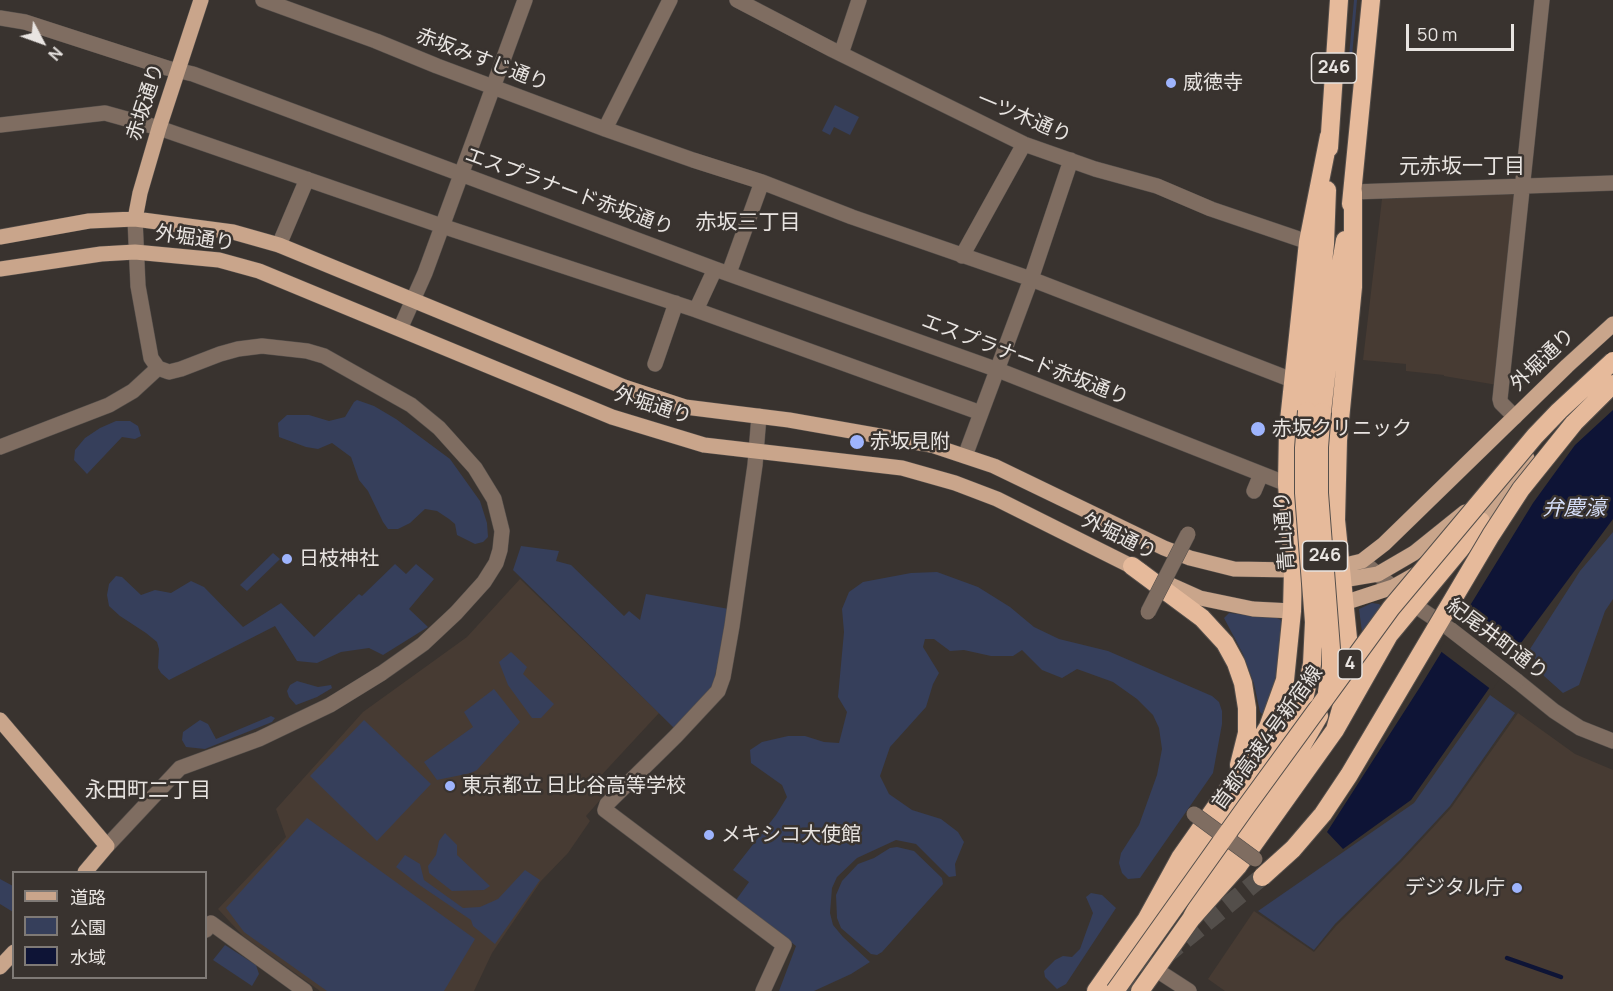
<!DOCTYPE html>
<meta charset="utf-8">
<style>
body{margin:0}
#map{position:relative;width:1613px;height:991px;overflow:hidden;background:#39332f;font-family:Manrope,"Noto Sans JP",sans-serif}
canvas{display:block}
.legend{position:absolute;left:12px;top:871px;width:195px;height:108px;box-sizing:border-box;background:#39332f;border:2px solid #7f7a76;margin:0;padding:8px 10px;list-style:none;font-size:18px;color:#e8e4e1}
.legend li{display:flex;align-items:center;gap:12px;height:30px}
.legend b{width:30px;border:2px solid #7f7a76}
.north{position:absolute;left:12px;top:12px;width:60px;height:60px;-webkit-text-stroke:4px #39332f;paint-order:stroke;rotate:131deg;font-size:16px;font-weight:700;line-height:24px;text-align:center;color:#e8e4e1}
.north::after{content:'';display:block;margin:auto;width:21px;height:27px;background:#e8e4e1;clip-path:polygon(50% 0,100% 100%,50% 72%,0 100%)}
.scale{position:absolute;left:1406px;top:24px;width:108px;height:27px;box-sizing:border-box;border:3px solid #e8e4e1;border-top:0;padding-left:8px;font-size:18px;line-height:21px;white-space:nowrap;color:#e8e4e1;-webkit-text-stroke:4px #39332f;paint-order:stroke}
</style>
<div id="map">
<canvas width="1613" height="991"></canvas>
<ul class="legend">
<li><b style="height:8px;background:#c9a58b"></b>道路</li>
<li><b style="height:16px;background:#363f5b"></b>公園</li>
<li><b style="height:16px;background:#0e1436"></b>水域</li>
</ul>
<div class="north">N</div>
<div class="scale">50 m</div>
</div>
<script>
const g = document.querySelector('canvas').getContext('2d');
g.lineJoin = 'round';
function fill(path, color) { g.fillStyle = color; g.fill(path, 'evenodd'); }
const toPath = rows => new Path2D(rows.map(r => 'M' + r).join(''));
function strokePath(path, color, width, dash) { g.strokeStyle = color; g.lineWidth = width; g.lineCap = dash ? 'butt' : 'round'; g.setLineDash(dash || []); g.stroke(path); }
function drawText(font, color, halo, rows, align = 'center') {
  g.font = font + ' Manrope,"Noto Sans JP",sans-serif'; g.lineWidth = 5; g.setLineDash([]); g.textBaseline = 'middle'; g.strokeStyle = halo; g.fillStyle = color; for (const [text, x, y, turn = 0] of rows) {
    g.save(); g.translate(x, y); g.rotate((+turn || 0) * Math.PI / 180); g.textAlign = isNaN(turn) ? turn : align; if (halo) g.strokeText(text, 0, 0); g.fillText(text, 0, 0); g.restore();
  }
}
fill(toPath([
 [1517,192,1497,385,1444,376,1444,375,1406,371,1406,364,1363,360,1382,199],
 [520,579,659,713,597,780,608,791,586,816,590,821,568,853,541,881,492,953,474,991,320,991,243,936,218,909,286,837,276,809,363,712,467,637],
 [1518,713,1575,754,1613,770,1613,991,1225,991,1208,979,1254,911,1314,952,1336,926,1401,862,1451,808]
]), '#473b33');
fill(toPath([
 [1354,0,1357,0,1351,68,1348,68],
 [835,105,859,117,850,135,834,127,830,135,822,131],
 [357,400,374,406,396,419,450,459,480,501,487,523,488,537,483,542,475,544,457,535,455,524,449,519,437,511,425,509,410,523,398,529,388,529,383,522,368,491,359,480,351,457,332,443,318,449,306,447,279,437,278,423,287,415,309,415,329,421,345,417,354,402],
 [116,421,130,421,138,426,141,436,135,439,122,437,87,474,74,460,75,450,85,438,100,428],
 [1613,532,1613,599,1605,611,1579,685,1563,693,1544,676,1530,649,1580,571],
 [521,546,559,551,556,561,571,565,624,616,629,611,640,620,646,594,729,609,713,686,674,728,513,570],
 [273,553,280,559,247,591,240,585],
 [395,564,406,574,416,564,434,579,409,609,428,627,383,655,369,648,341,652,317,663,297,661,275,626,169,680,161,673,158,668,159,649,157,642,146,633,120,616,109,606,107,595,109,584,116,576,122,577,141,595,155,590,171,593,191,581,204,587,243,627,281,603,314,637,359,594,362,596],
 [937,572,978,587,1010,607,1034,627,1059,639,1108,651,1212,696,1219,702,1222,711,1222,724,1213,773,1140,878,1128,879,1122,873,1119,863,1121,853,1139,825,1157,775,1162,749,1159,728,1153,715,1137,699,1113,682,1077,669,1062,678,1042,670,1022,650,1013,656,991,656,964,650,950,651,934,639,925,639,923,647,939,673,933,684,926,707,890,747,880,776,889,794,912,810,941,819,958,832,964,842,955,864,956,876,949,877,916,844,896,840,857,858,837,877,832,888,830,913,833,925,843,937,870,962,851,974,814,991,779,991,796,946,736,900,749,882,733,870,776,815,787,797,782,785,751,763,750,750,762,742,788,736,805,736,824,742,839,743,847,712,838,697,844,632,842,609,849,592,863,582,911,573],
 [1372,603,1379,604,1393,615,1365,655,1359,609],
 [1229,613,1277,618,1281,620,1280,654,1278,671,1263,715,1260,712,1254,684,1243,654,1224,618],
 [511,652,527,667,523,674,554,704,541,718,532,718,508,685,499,662],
 [297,681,318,687,331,685,332,688,317,697,296,705,289,697,287,691,290,685],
 [494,689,520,722,477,770,471,773,437,780,424,762,473,727,464,712],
 [1490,695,1515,713,1450,806,1400,860,1335,924,1314,950,1258,911,1414,803],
 [271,716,275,718,272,722,205,749,186,747,182,740,183,732,200,720,208,724,216,739],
 [364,720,431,784,377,841,310,776],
 [307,818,475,939,444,991,327,991,244,932,226,908],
 [445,833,457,845,457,855,490,886,484,890,452,891,429,873,428,866,436,855,439,841],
 [897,847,914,851,942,878,943,884,882,952,877,955,871,954,841,928,837,918,836,895,842,881,858,864,874,858,890,848],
 [405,855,420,864,424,880,463,908,480,907,498,899,525,870,540,880,495,944,473,926,471,920,418,884,396,867],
 [0,879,13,886,13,912,0,904],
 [1091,893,1102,895,1116,908,1066,984,1057,989,1045,977,1044,971,1055,960,1063,956,1072,957,1080,949,1093,913,1086,897],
 [225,945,256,965,259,974,252,986,213,960]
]), '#363f5b');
fill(toPath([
 [1613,410,1613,519,1518,647,1411,800,1343,849,1327,832,1420,687,1533,503,1575,445]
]), '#0e1436');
fill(toPath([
 [1463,609,1518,653,1492,690,1439,650]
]), '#39332f');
strokePath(toPath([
 [1507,958,1561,977]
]), '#0e1436', 4.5);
strokePath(toPath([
 [1122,991,1262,877]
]), '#534e4a', 18, [18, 9]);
const minor = toPath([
 [263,0,376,41,437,66,605,129,693,160,762,182,852,217,1031,279,1292,380],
 [737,0,831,49,1024,144,1095,169,1157,186,1211,209,1308,242],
 [0,18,25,22,167,68,193,74,715,269,998,370,1287,484],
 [841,54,859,0],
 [0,125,105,113,159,128,442,226,696,310,981,413],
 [605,129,670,0],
 [1353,192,1613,183],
 [279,245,307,179],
 [962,256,1024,144],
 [729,273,762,182],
 [696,310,715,269],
 [400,329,425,273,525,0],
 [655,364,676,303],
 [759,416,755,465,732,626,723,677,718,691,676,736,607,804,605,810,784,945,763,991],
 [1515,417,1501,403,1500,399,1542,0],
 [0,447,109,405,133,391,158,368],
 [965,456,1031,279,1071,160],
 [1254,491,1259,479],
 [1362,561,1413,604,1447,627],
 [1517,681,1554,711,1580,728,1613,741],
 [107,846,180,768,259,739,330,705,382,673,423,644,456,613,484,582,496,563,500,550,502,531,494,499,475,468,439,428,411,405,324,356,307,351,262,346,238,349,220,354,181,369,169,372,158,368,151,358,138,286,135,219],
 [206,930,211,923,305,991],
 [1155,969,1189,991]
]);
const major = toPath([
 [135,219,140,193,159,128,201,0],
 [0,237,89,221,135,219,233,232,279,245,624,387,685,407,789,420,931,445,994,466,1164,548,1190,558,1234,569,1293,570],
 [0,269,101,254,135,252,219,260,259,271,612,417,704,445,902,468,955,483,997,499,1141,571],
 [1472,528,1481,521,1527,458],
 [1341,566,1362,561,1384,544,1567,366,1613,324],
 [1343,580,1378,574,1414,553,1465,512],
 [1162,581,1200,598,1253,609,1292,611],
 [1344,603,1393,587,1416,574],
 [0,720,107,846,85,872],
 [0,967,14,952]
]);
const highway = toPath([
 [1329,148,1339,0],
 [1351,204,1371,0],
 [1307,411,1325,244,1327,190],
 [1322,412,1335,297,1345,240],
 [1132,566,1202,618,1225,643,1236,663,1243,683,1247,708,1247,733,1239,765],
 [1335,730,1349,680,1349,648,1336,520,1338,440,1353,287,1353,192],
 [1191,919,1238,866,1335,730,1389,635,1467,541,1481,521],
 [1146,920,1180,858,1232,784,1268,727,1285,680,1292,611,1293,570,1287,484,1288,430,1308,242,1329,136],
 [1096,991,1146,920,1193,867,1287,732,1305,695],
 [1140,991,1191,919,1224,856,1297,754,1319,716]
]);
strokePath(minor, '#554f4b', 16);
strokePath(major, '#554f4b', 16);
strokePath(highway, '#554f4b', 20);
strokePath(minor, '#7f6d61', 15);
strokePath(major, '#c9a58b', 15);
strokePath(highway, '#e6ba9b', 18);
const minorBridge = toPath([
 [1148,612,1188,534],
 [1450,629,1517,681],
 [1194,814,1255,859]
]);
const highwayBridge = toPath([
 [1322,412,1319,447,1319,493,1331,649,1331,667,1327,692],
 [1305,695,1312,664,1314,622,1304,493,1304,448,1307,411],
 [1262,877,1293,849,1323,814,1349,775,1491,535,1521,489,1574,423,1613,384],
 [1115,991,1246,807,1391,608,1535,436,1559,411,1613,361]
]);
strokePath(minorBridge, '#554f4b', 16, []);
strokePath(highwayBridge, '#554f4b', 20, []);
strokePath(minorBridge, '#7f6d61', 15);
strokePath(highwayBridge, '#e6ba9b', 18);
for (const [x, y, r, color] of [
 [1171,83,6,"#9eb4fd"],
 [1258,429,8,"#9eb4fd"],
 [857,442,8,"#9eb4fd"],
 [287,559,6,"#9eb4fd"],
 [450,786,6,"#9eb4fd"],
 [709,835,6,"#9eb4fd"],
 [1517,888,6,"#9eb4fd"]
]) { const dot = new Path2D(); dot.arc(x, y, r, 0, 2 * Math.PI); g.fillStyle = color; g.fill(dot); strokePath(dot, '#39332f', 2); }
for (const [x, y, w] of [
 [1334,68,45],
 [1325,556,45],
 [1350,664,24]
]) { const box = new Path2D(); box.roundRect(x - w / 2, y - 15, w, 30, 4.5); g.fillStyle = '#39332f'; g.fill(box); strokePath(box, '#e8e4e1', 1.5); }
drawText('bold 18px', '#e8e4e1', null, [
 ["246",1334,68],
 ["246",1325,556],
 ["4",1350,664]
]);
drawText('20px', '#e8e4e1', '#39332f', [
 ["赤坂みすじ通り",482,60,21],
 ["赤坂通り",146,102,-72],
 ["一ツ木通り",1024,118,23],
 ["エスプラナード赤坂通り",569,192,20],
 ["外堀通り",195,239,8],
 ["エスプラナード赤坂通り",1025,360,21],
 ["外堀通り",1543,360,-44],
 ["外堀通り",653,406,18],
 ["青山通り",1285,531,-94],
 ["外堀通り",1119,537,26],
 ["紀尾井町通り",1497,640,37],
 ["首都高速4号新宿線",1268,738,-54]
]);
drawText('20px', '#e8e4e1', '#39332f', [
 ["威徳寺",1183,83],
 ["赤坂クリニック",1272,429],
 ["赤坂見附",870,442],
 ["日枝神社",299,559],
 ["東京都立 日比谷高等学校",462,786],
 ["メキシコ大使館",721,835],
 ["デジタル庁",1505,888,"right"]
], 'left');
drawText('21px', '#e8e4e1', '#39332f', [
 ["元赤坂一丁目",1462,167],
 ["赤坂三丁目",748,223],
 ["永田町二丁目",148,791]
]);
drawText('italic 21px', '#d6dffa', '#39332f', [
 ["弁慶濠",1574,509]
]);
</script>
